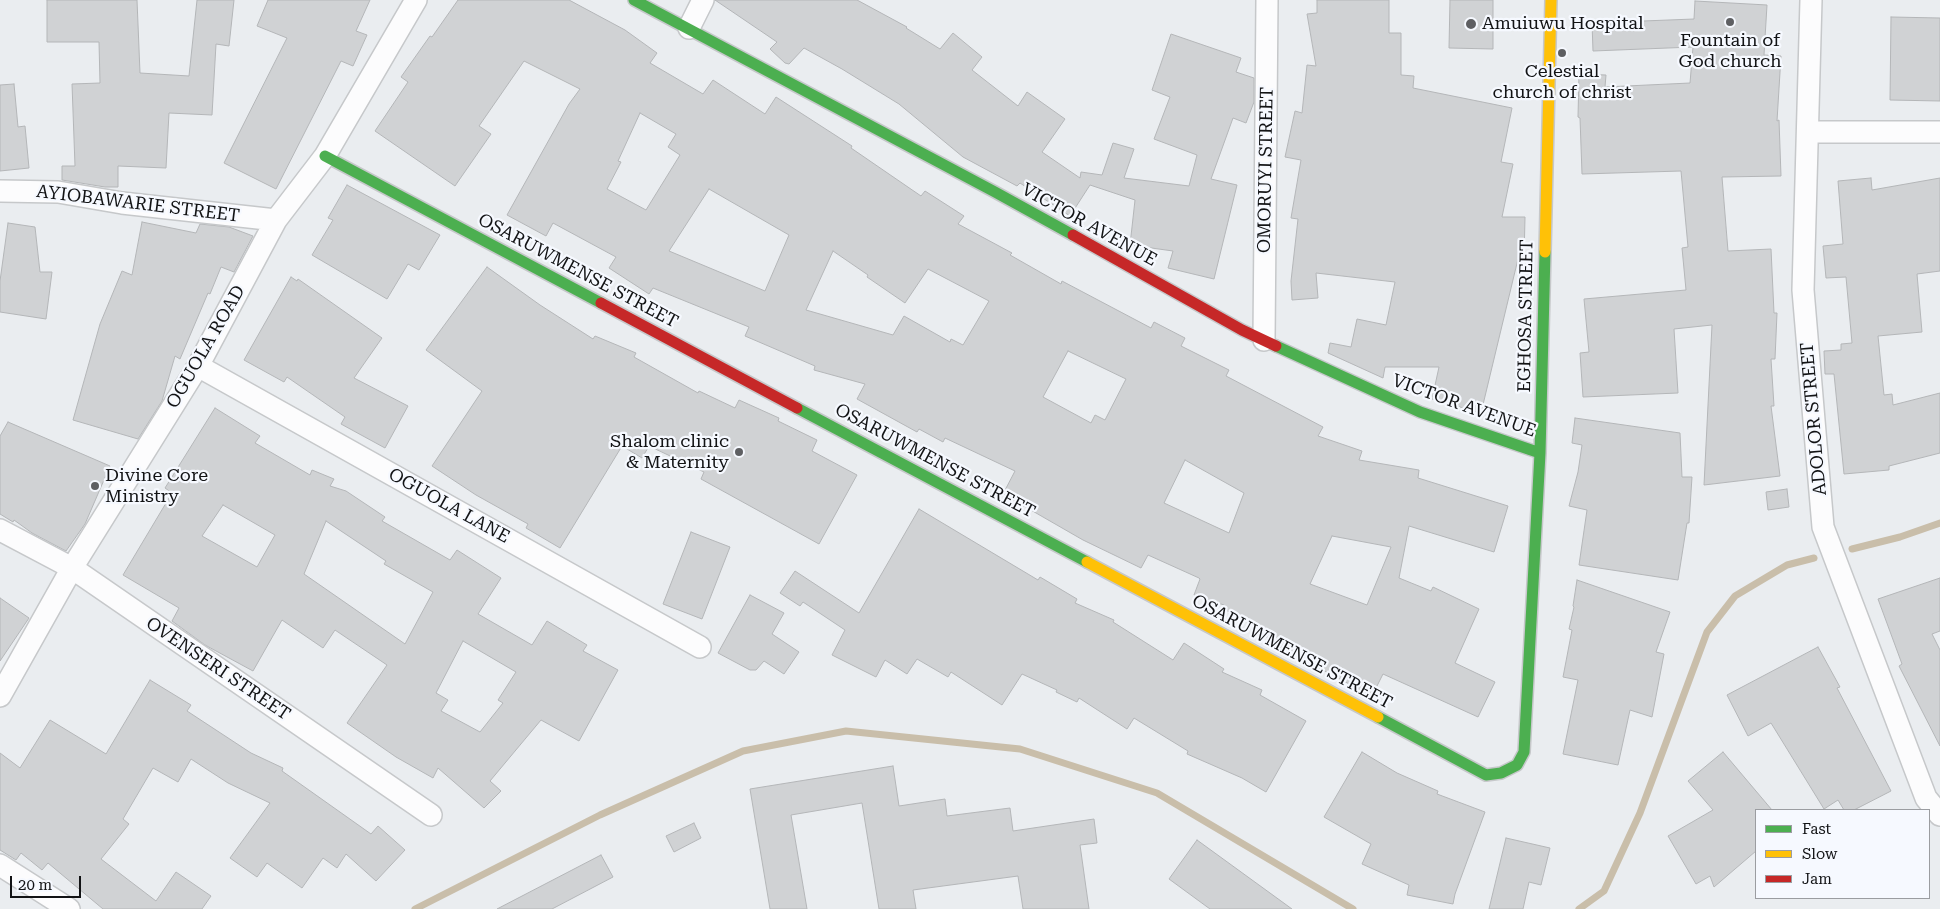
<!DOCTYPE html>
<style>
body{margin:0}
#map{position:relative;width:1940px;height:909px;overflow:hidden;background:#eaedf0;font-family:"Roboto Serif",serif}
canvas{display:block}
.legend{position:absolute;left:1755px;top:809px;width:175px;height:90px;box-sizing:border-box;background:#f6f9ff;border:1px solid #9b9da1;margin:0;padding:6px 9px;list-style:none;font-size:15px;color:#121315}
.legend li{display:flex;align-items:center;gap:10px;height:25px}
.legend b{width:25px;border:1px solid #9b9da1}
.scale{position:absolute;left:10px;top:876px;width:71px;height:22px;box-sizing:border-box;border:2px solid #121315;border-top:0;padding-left:6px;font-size:15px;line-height:18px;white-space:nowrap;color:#121315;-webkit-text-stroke:4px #f6f9ff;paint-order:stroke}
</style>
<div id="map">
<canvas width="1940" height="909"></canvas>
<ul class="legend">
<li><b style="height:6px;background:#4caf50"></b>Fast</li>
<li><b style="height:6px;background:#ffc107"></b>Slow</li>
<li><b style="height:6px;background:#c62828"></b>Jam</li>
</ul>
<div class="scale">20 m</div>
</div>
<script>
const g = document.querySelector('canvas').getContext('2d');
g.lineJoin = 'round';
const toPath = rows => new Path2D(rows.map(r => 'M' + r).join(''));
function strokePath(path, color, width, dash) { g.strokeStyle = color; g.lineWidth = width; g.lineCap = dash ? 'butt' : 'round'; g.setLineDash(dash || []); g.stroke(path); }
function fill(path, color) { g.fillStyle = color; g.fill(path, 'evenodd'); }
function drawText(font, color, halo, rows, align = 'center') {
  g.font = font + ' "Roboto Serif",serif'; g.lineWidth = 4.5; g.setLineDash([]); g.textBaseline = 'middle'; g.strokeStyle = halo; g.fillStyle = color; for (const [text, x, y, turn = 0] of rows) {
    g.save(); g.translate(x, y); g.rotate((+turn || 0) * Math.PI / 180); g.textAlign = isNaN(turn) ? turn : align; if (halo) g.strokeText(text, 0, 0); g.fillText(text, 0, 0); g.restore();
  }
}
strokePath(toPath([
 [1852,549,1900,537,1940,523],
 [415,909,600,815,743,751,846,731,1020,749,1157,793,1353,909],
 [1579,909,1604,891,1640,813,1707,632,1735,596,1787,565,1814,558]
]), '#c9beaa', 7);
const building = toPath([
 [47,0,137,0,140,73,189,76,197,0,234,0,229,46,216,44,212,115,169,113,166,168,118,166,118,187,105,187,62,180,62,166,75,166,72,84,100,83,99,42,47,42,47,0],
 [268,0,370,0,356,31,367,35,353,66,341,61,276,189,224,163,287,38,257,26,268,0],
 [458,0,569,0,625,30,657,53,650,63,703,94,713,80,765,114,776,97,852,146,851,148,921,196,925,191,964,216,958,224,1012,253,1010,255,1061,284,1062,281,1151,328,1154,322,1185,338,1181,346,1229,370,1226,376,1323,427,1318,436,1362,451,1359,460,1419,470,1418,478,1508,506,1494,552,1409,526,1399,578,1431,591,1433,587,1479,609,1455,663,1495,682,1478,717,1383,674,1372,696,1281,648,1243,619,1222,608,1224,605,1194,595,1200,579,1199,578,1148,555,1141,568,1083,540,1003,494,1015,471,945,438,943,442,919,429,917,432,857,399,865,384,814,370,815,366,745,336,749,327,653,288,649,294,609,268,616,257,553,223,546,236,507,215,569,104,580,89,524,61,479,126,491,134,455,186,375,131,408,82,401,77,430,36,432,37,458,0],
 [640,113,676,134,668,147,680,155,646,210,607,189,621,162,618,161,640,113],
 [709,189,789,235,765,291,669,251,709,189],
 [833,251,868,275,867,277,905,303,928,269,989,301,963,345,951,339,950,342,904,316,893,335,806,310,833,251],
 [1068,351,1126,379,1105,420,1095,415,1091,423,1043,397,1068,351],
 [1185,460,1244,493,1229,533,1164,503,1185,460],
 [1332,536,1391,547,1367,605,1310,584,1332,536],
 [715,0,857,0,907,27,906,28,940,49,953,33,982,57,972,70,1018,106,1027,92,1065,119,1042,152,1080,178,1081,172,1102,175,1113,143,1134,149,1124,178,1189,186,1197,155,1154,139,1170,97,1152,90,1171,34,1241,58,1236,72,1254,78,1254,102,1246,123,1233,118,1211,179,1237,185,1214,279,1168,268,1173,251,1130,245,1135,200,1090,185,1070,216,1020,183,1017,186,963,157,899,104,842,69,804,48,789,64,785,63,770,49,777,42,715,0],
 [1317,0,1389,0,1389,33,1401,33,1401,75,1414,76,1413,88,1512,108,1501,162,1513,164,1502,217,1525,217,1524,260,1518,259,1481,413,1432,399,1439,367,1385,367,1383,378,1328,353,1330,343,1351,347,1357,319,1386,325,1395,282,1316,273,1318,298,1292,300,1291,281,1298,219,1291,218,1301,160,1285,157,1295,111,1302,113,1307,65,1316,66,1307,14,1317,13,1317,0],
 [1450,0,1493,0,1493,49,1449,48,1450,0],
 [1695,1,1767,5,1764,55,1781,56,1777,121,1779,120,1781,176,1722,177,1728,251,1771,249,1774,313,1777,313,1775,359,1771,359,1774,406,1771,406,1780,476,1704,485,1712,325,1674,329,1678,393,1583,397,1580,353,1589,352,1584,299,1686,290,1682,248,1688,247,1681,171,1582,174,1580,118,1578,117,1579,74,1606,75,1605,87,1690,83,1693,47,1593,51,1592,23,1694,19,1695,1],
 [1891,17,1940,18,1940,101,1890,100,1891,17],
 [14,84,18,127,25,126,29,168,0,171,0,85,14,84],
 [1871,178,1872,190,1940,178,1940,271,1917,274,1922,332,1878,336,1884,395,1892,394,1893,405,1940,393,1940,453,1889,466,1889,470,1844,474,1834,374,1825,374,1824,351,1841,350,1841,344,1852,343,1846,277,1826,278,1823,246,1843,244,1838,181,1871,178],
 [347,185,440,235,419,270,408,264,387,299,312,255,333,220,328,218,347,185],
 [142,222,196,233,200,224,229,227,253,236,234,272,221,267,210,294,208,293,180,359,175,356,162,401,138,439,73,420,100,324,122,271,132,275,142,222],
 [8,223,35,227,40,272,52,272,46,319,0,312,0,281,8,223],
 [487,267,540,305,593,339,595,336,636,353,634,357,698,393,699,391,735,408,739,400,779,418,778,421,817,440,812,451,857,475,819,544,701,479,704,472,649,446,642,458,622,446,560,548,526,528,528,524,476,495,432,466,482,391,426,350,487,267],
 [291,277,297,281,298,279,382,338,354,378,408,406,385,448,341,424,345,417,287,377,284,382,244,360,291,277],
 [215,408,260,436,255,443,310,475,312,470,334,479,330,486,346,491,385,517,382,521,450,560,457,550,501,578,478,614,532,645,547,621,587,645,583,651,618,670,579,741,541,720,490,781,501,791,484,808,438,768,433,778,396,757,347,723,387,665,335,630,323,648,282,620,253,671,205,645,172,621,179,608,123,575,172,493,165,488,215,408],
 [223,505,275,535,257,567,202,536,223,505],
 [326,521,386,561,384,564,433,592,405,644,304,574,326,521],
 [463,641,516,672,498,700,503,703,480,732,441,711,448,700,436,693,463,641],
 [1575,418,1680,433,1682,477,1692,477,1689,523,1687,523,1678,580,1579,565,1587,510,1569,506,1578,472,1582,445,1572,443,1575,418],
 [8,422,110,466,85,524,66,551,32,533,14,520,13,522,0,514,0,436,8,422],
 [1787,489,1789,507,1768,510,1766,492,1787,489],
 [919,509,1038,580,1040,577,1077,599,1075,603,1114,620,1113,622,1173,660,1184,643,1224,669,1222,672,1262,690,1260,695,1306,721,1266,792,1242,778,1187,754,1188,751,1134,718,1127,729,1079,698,1077,702,1056,692,1057,690,1022,674,1002,705,951,672,948,677,917,659,907,674,885,660,876,677,832,655,845,630,803,602,800,606,780,593,795,571,859,613,919,509],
 [691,532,730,547,702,619,663,604,691,532],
 [1940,578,1940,631,1932,634,1940,650,1940,746,1899,666,1902,664,1878,599,1940,578],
 [1577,580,1670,612,1656,652,1664,654,1652,717,1630,710,1618,765,1563,754,1578,680,1563,677,1572,630,1569,629,1574,607,1573,606,1577,580],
 [750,595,784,613,772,634,799,652,784,674,764,661,756,670,750,670,718,653,750,595],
 [0,598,29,618,0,661,0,598],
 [1818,647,1840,687,1837,688,1891,791,1854,810,1844,810,1838,800,1824,809,1771,723,1748,736,1727,695,1818,647],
 [150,680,191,705,187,711,251,753,283,768,282,771,371,834,378,826,405,850,376,881,346,854,337,868,323,858,302,888,267,863,257,877,230,858,270,803,228,783,191,759,178,782,153,768,123,819,129,824,101,859,156,901,176,872,211,896,202,909,103,909,48,863,42,870,21,853,16,860,0,850,0,753,20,768,50,720,106,754,150,680],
 [1362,752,1397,773,1438,791,1437,794,1485,812,1455,894,1453,904,1407,895,1409,885,1362,864,1371,844,1324,817,1362,752],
 [1723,752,1772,810,1756,810,1756,851,1714,887,1710,876,1696,884,1668,836,1713,810,1688,781,1723,752],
 [893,766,899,806,945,799,947,816,1010,808,1013,831,1094,819,1097,843,1080,845,1089,909,1023,909,1018,876,913,890,916,909,879,909,862,803,791,815,807,909,770,909,750,789,893,766],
 [694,823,701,838,674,852,666,836,694,823],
 [1506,838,1550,848,1541,885,1529,882,1523,909,1489,909,1506,838],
 [1197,840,1292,909,1210,909,1169,879,1197,840],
 [601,855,613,877,552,909,497,909,601,855]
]);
fill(building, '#d0d2d4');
strokePath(building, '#b4b6b8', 1);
const street = toPath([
 [1811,0,1803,290,1823,527,1926,798,1940,815],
 [689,28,703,0],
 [1808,132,1940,132],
 [0,191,58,192,122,203,276,220],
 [1264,340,1267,0],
 [198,366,700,647],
 [0,530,72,568,431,815],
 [0,696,72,568,198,366,276,220,325,156,416,0],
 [0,865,69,909]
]);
const fast = toPath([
 [634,0,995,192,1073,235],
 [325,156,601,303],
 [1276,346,1420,412,1540,453],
 [797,408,1087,562],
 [1378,717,1486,775,1501,773,1517,765,1524,752,1540,453,1545,252]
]);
const slow = toPath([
 [1545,252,1551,0],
 [1087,562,1378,717]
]);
const jam = toPath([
 [1073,235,1242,330,1276,346],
 [601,303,797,408]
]);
strokePath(street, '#c6c8ca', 24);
strokePath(fast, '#c6c8ca', 14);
strokePath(slow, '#c6c8ca', 14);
strokePath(jam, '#c6c8ca', 14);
strokePath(street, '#fcfcfd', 21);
strokePath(fast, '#4caf50', 11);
strokePath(slow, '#ffc107', 11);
strokePath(jam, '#c62828', 11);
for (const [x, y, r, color] of [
 [1730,22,5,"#5e5f62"],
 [1471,24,6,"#5e5f62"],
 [1562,53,5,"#5e5f62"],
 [739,452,5,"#5e5f62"],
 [95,486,5,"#5e5f62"]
]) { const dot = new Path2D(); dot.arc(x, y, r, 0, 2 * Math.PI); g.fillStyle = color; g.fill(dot); strokePath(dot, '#f6f9ff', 2); }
drawText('18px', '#121315', '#f6f9ff', [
 ["Amuiuwu Hospital",1482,24],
 ["Fountain of",1730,41,"center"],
 ["God church",1730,62,"center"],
 ["Celestial",1562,72,"center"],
 ["church of christ",1562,93,"center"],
 ["Shalom clinic",729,442,"right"],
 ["& Maternity",729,463,"right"],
 ["Divine Core",105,476],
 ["Ministry",105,497]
], 'left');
drawText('18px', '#121315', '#f6f9ff', [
 ["OMORUYI STREET",1266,170,-89],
 ["AYIOBAWARIE STREET",138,204,7],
 ["VICTOR AVENUE",1089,225,29],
 ["OSARUWMENSE STREET",578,271,28],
 ["EGHOSA STREET",1526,316,-89],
 ["OGUOLA ROAD",206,347,-60],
 ["VICTOR AVENUE",1464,406,20],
 ["ADOLOR STREET",1814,419,-95],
 ["OSARUWMENSE STREET",935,461,28],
 ["OGUOLA LANE",449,506,29],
 ["OSARUWMENSE STREET",1292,652,28],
 ["OVENSERI STREET",218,669,34]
]);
</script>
